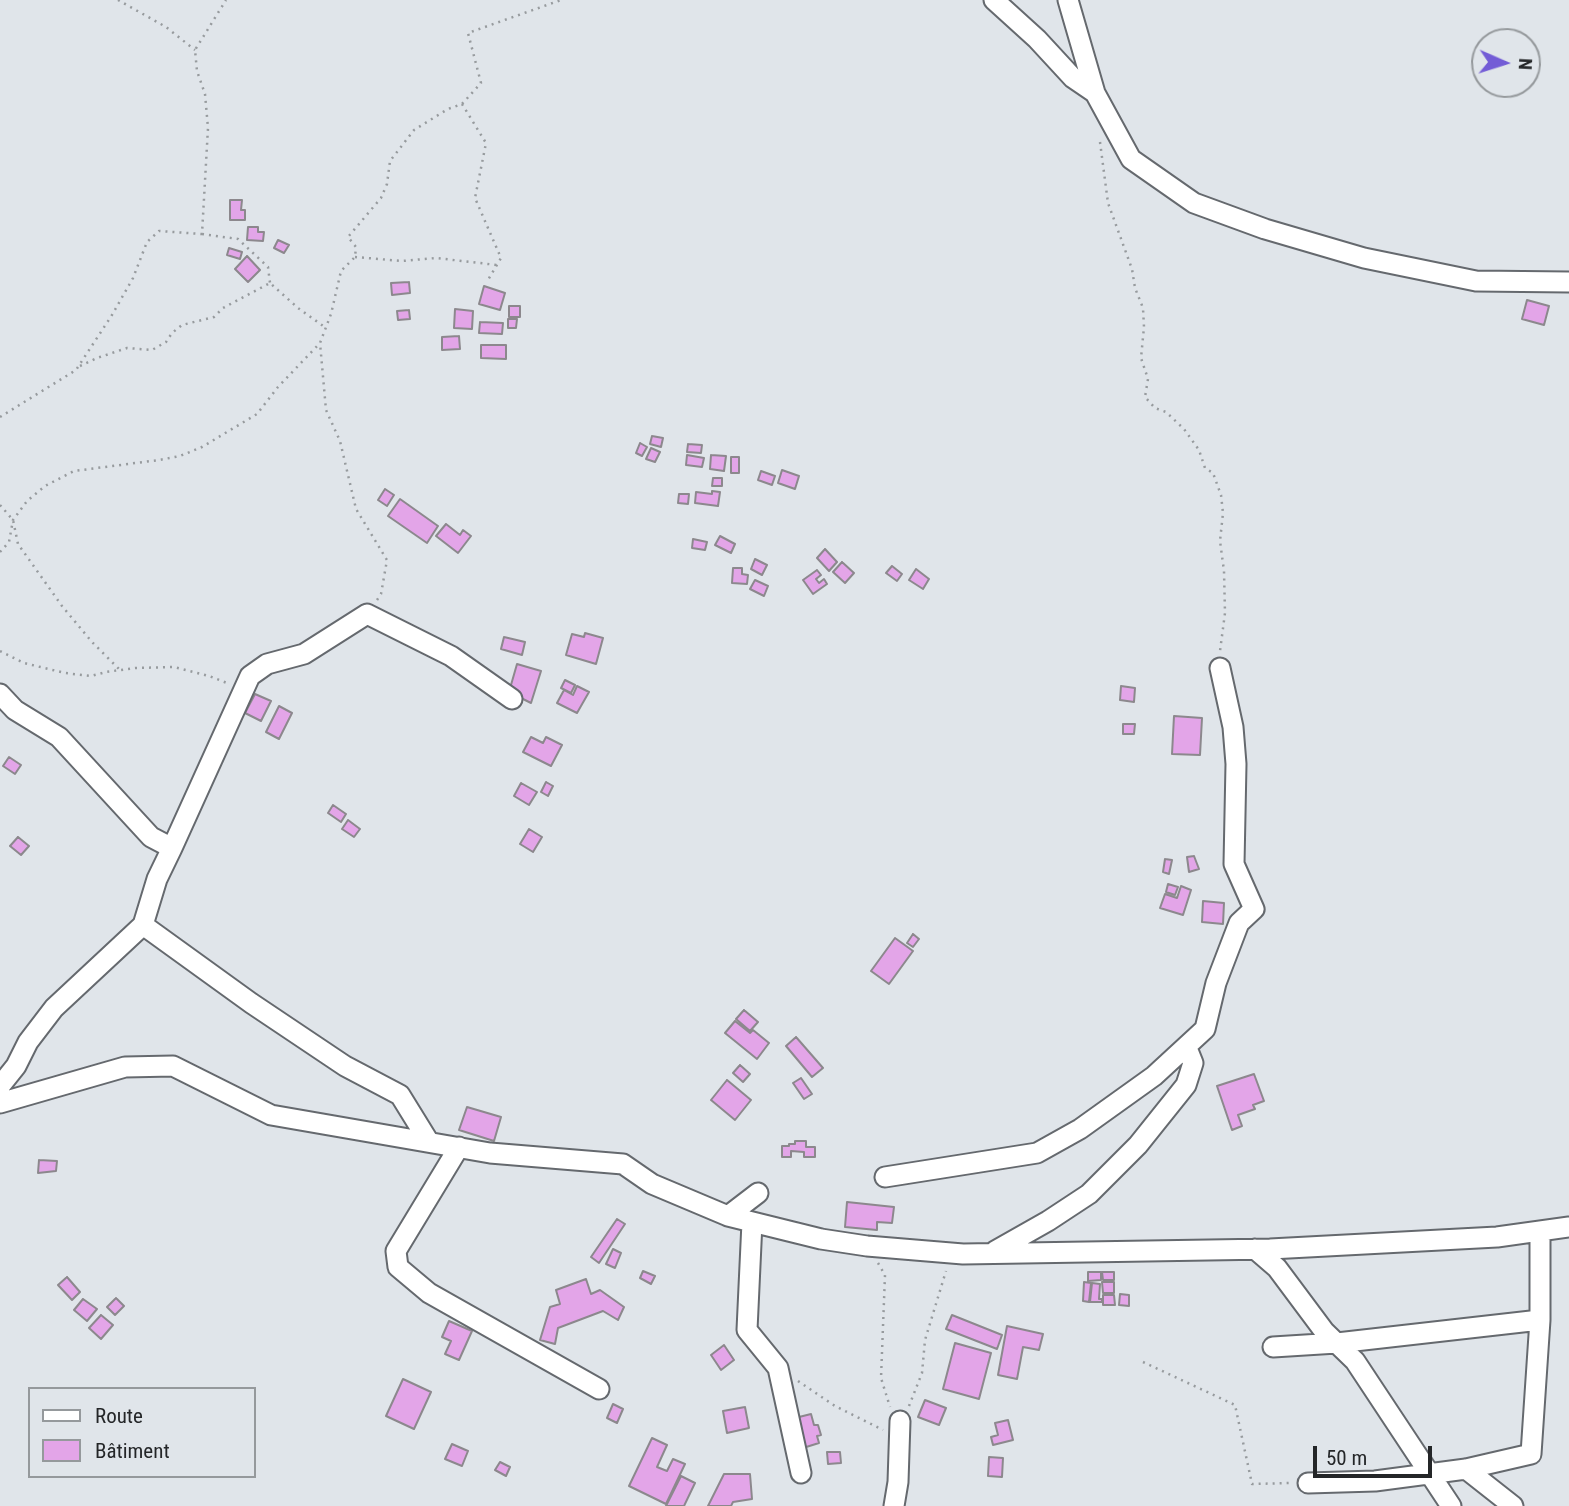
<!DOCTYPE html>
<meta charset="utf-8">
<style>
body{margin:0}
#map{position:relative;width:1569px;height:1506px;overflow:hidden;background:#e0e5ea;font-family:"Roboto Condensed",sans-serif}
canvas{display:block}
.legend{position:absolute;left:28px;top:1387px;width:228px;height:91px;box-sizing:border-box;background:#e0e5ea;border:2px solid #95999c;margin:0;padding:9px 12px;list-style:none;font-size:21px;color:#242628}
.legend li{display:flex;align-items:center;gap:14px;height:35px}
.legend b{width:35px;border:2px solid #95999c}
.north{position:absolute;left:1471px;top:28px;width:70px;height:70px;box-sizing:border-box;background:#e0e5ea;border:2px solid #95999c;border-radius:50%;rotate:93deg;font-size:19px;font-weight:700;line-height:28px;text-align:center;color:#242628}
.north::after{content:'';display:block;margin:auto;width:24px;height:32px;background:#735cd6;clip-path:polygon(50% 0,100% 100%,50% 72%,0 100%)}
.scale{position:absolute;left:1313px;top:1446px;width:119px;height:32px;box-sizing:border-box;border:4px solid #242628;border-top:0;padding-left:9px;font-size:21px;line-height:24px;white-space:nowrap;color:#242628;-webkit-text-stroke:5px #e0e5ea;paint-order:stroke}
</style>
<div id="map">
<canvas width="1569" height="1506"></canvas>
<ul class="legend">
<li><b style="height:9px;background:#fff"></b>Route</li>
<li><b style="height:19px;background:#e3a5e8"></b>Bâtiment</li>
</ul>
<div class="north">N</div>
<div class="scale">50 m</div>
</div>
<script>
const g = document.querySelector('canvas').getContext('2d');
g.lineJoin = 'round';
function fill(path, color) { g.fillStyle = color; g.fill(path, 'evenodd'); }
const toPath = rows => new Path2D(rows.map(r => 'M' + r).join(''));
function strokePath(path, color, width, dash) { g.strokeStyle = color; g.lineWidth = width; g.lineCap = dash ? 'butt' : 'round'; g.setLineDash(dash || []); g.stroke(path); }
const building = toPath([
 [230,200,242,200,241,210,245,210,245,220,230,220,230,200],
 [248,227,258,227,258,232,264,232,263,241,247,240,248,227],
 [278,240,289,245,284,253,274,248,278,240],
 [229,248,242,252,240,259,227,255,229,248],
 [247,256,260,270,248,282,235,269,247,256],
 [409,282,410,293,392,295,391,283,409,282],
 [484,286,505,293,500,310,479,304,484,286],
 [1527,300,1549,306,1544,325,1522,319,1527,300],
 [509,306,520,306,520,317,509,317,509,306],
 [455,309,473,311,472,329,454,328,455,309],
 [409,310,410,319,398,320,397,311,409,310],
 [508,319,517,319,516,328,508,328,508,319],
 [480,322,503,323,502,334,479,333,480,322],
 [459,336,460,349,442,350,442,337,459,336],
 [481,345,506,345,506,359,481,358,481,345],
 [652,436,663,438,661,447,650,444,652,436],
 [640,443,647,447,642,456,636,453,640,443],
 [688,444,702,445,701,453,687,452,688,444],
 [651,448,660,452,655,462,646,459,651,448],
 [687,455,704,458,702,467,686,465,687,455],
 [711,455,726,456,724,471,710,469,711,455],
 [731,457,739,457,739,473,731,473,731,457],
 [782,470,799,476,795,489,778,483,782,470],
 [761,471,775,476,772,485,758,480,761,471],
 [713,478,722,478,722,486,712,486,713,478],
 [385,489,394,495,387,506,378,500,385,489],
 [712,491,720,492,718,506,695,503,696,492,712,494,712,491],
 [679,494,689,494,688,504,678,503,679,494],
 [400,499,438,526,427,543,388,516,400,499],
 [446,524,460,535,463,530,471,536,458,553,436,536,446,524],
 [720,536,735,544,731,553,715,545,720,536],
 [693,539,707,542,705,550,692,548,693,539],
 [825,549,837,562,829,571,817,558,825,549],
 [755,559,767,565,762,575,751,569,755,559],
 [842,562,854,573,845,583,833,572,842,562],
 [892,566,902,574,897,581,886,573,892,566],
 [733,568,742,568,742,574,748,575,747,584,732,583,733,568],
 [916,569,929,579,923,589,909,580,916,569],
 [817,570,821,575,816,579,819,583,824,579,827,584,813,594,803,580,817,570],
 [755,580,768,586,764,596,750,589,755,580],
 [585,633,603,638,596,664,566,655,572,634,584,637,585,633],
 [504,637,525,642,522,655,501,649,504,637],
 [517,664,541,671,531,703,509,692,517,664],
 [565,680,575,685,571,693,561,688,565,680],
 [577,686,589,692,577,713,557,703,564,690,573,695,577,686],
 [1121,686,1135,688,1134,702,1120,700,1121,686],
 [255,694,271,701,261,721,245,713,255,694],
 [279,706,292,713,279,739,266,732,279,706],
 [1174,716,1202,718,1200,755,1172,754,1174,716],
 [1123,724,1135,724,1134,734,1123,734,1123,724],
 [531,737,543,743,546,737,562,745,551,766,523,752,531,737],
 [9,757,21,765,15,774,3,766,9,757],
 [546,782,553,786,548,796,541,792,546,782],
 [521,783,537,792,529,805,514,796,521,783],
 [333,805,346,814,341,822,328,813,333,805],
 [348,820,360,829,354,837,342,829,348,820],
 [529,829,542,837,533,852,520,844,529,829],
 [18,837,29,846,21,855,10,846,18,837],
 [1194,856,1199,869,1189,872,1187,857,1194,856],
 [1165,859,1172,860,1169,874,1163,872,1165,859],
 [1168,884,1178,887,1175,895,1166,892,1168,884],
 [1181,886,1191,890,1183,915,1160,908,1165,894,1177,898,1181,886],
 [1203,901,1224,903,1223,924,1202,922,1203,901],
 [913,934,919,939,913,947,907,943,913,934],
 [895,938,913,951,889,984,871,971,895,938],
 [744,1010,758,1022,750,1031,736,1019,744,1010],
 [735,1021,750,1033,753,1030,769,1043,757,1059,725,1033,735,1021],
 [796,1037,823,1068,812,1077,786,1046,796,1037],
 [740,1065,750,1074,743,1082,733,1073,740,1065],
 [1254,1074,1264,1101,1253,1105,1255,1109,1238,1115,1242,1126,1232,1130,1217,1086,1254,1074],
 [801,1078,812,1094,804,1099,793,1083,801,1078],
 [727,1080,751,1100,735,1120,711,1100,727,1080],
 [467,1107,501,1117,494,1141,459,1130,467,1107],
 [795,1141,806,1141,806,1147,815,1147,815,1157,804,1157,804,1152,791,1151,791,1157,782,1157,782,1146,789,1146,789,1144,795,1144,795,1141],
 [39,1160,57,1161,56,1171,38,1173,39,1160],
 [847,1202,894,1207,892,1223,877,1222,877,1230,845,1227,847,1202],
 [617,1219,625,1224,599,1263,591,1257,617,1219],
 [613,1249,621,1253,615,1268,606,1264,613,1249],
 [643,1271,655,1276,651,1284,640,1278,643,1271],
 [1088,1272,1101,1272,1101,1280,1088,1281,1088,1272],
 [1102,1272,1114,1272,1114,1280,1103,1280,1102,1272],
 [67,1277,80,1292,72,1300,58,1285,67,1277],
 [586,1279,591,1294,600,1290,624,1307,618,1320,603,1311,558,1328,555,1344,540,1340,550,1307,560,1304,556,1290,586,1279],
 [1084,1282,1091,1283,1089,1302,1083,1301,1084,1282],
 [1102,1282,1114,1282,1114,1293,1103,1293,1102,1282],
 [1092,1283,1100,1284,1099,1299,1102,1299,1102,1302,1090,1302,1092,1283],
 [1120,1294,1129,1295,1129,1306,1119,1305,1120,1294],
 [1103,1295,1114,1295,1115,1305,1103,1305,1103,1295],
 [116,1298,124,1306,115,1315,107,1307,116,1298],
 [83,1299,97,1309,87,1321,74,1310,83,1299],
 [101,1315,113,1325,101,1339,89,1328,101,1315],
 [952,1315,1002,1335,997,1349,946,1329,952,1315],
 [449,1321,472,1331,459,1360,445,1354,451,1341,442,1337,449,1321],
 [1007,1326,1043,1334,1039,1350,1023,1347,1017,1379,998,1375,1007,1326],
 [955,1343,991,1353,979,1399,943,1389,955,1343],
 [724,1345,734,1360,721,1370,711,1355,724,1345],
 [403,1379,431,1392,414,1429,386,1416,403,1379],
 [925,1400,946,1408,939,1425,918,1417,925,1400],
 [613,1404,623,1409,617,1423,607,1418,613,1404],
 [745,1407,749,1428,727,1433,723,1411,745,1407],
 [811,1414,814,1425,818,1425,821,1435,817,1436,819,1443,803,1448,795,1418,811,1414],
 [1008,1420,1013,1440,993,1445,991,1437,998,1435,995,1423,1008,1420],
 [652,1438,667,1445,657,1467,667,1471,673,1459,685,1464,666,1504,629,1486,652,1438],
 [452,1444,468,1451,462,1466,445,1459,452,1444],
 [827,1452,840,1452,841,1463,828,1464,827,1452],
 [989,1457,1003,1458,1002,1477,988,1476,989,1457],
 [500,1462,510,1467,506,1476,495,1470,500,1462],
 [724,1474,750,1474,752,1499,733,1502,731,1506,708,1506,724,1474],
 [681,1476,695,1483,684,1506,666,1506,681,1476]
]);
fill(building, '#e3a5e8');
strokePath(building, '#8c888d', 2);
const minor = toPath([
 [994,0,1037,39,1073,78,1095,93,1131,159,1194,203,1265,229,1364,258,1476,281,1569,282],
 [1068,0,1095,93],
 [0,694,15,710,59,737,151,837,172,848,157,879,143,925,251,1003,345,1066,400,1095,429,1142],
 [172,848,250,676,267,664,304,654,367,614,451,656,512,699],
 [0,1086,16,1066,28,1042,54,1008,143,925],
 [0,1103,125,1067,173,1066,271,1115,490,1153,623,1164,652,1184,728,1216,821,1239,867,1246,963,1254,1270,1249,1497,1237,1569,1227],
 [459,1147,396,1251,398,1267,429,1293,599,1389],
 [885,1177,1037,1153,1080,1129,1154,1076,1205,1029,1216,983,1239,923,1254,909,1234,864,1236,764,1233,727,1220,668],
 [728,1216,758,1193],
 [752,1222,747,1330,778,1368,801,1473],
 [1255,1249,1277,1268,1324,1331,1355,1361,1451,1506],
 [995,1251,1048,1221,1089,1194,1138,1145,1186,1085,1193,1063,1187,1048],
 [1273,1347,1337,1343,1540,1320],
 [1466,1469,1513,1506],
 [1308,1483,1375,1481,1466,1469,1531,1454,1540,1320,1540,1232],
 [894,1506,898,1482,900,1421]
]);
strokePath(minor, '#65696e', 23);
strokePath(toPath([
 [118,0,166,27,195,50],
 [462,104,486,143,475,198,501,258,488,280],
 [1100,142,1108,203,1132,269,1135,288,1143,308,1144,327,1141,358,1148,379,1145,397,1155,408,1166,412,1184,429,1199,450,1205,468,1213,473,1221,495,1223,513,1220,541,1224,571,1225,613,1220,651],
 [202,234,238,239,268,267,270,283],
 [355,257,402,261,436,258,497,265],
 [80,366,97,358,127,348,152,350,166,342,172,333,182,325,214,317,223,308,270,283,298,308,326,328],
 [0,417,76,370,112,315,133,278,147,242,159,231,202,234,208,128,205,94,197,71,195,50,226,0],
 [0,505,13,520,18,544,62,606,92,642,120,670],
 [0,552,9,542,13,520,27,501,45,486,74,471,159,460,180,456,202,447,257,414,278,387,320,343],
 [377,600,381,594,387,560,356,509,340,441,326,410,320,343,331,314,341,271,355,257,356,247,348,237,381,198,387,184,390,161,414,130,448,109,462,104,481,83,468,33,561,0],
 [0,651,24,663,65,673,91,676,106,672,135,668,174,667,209,676,227,683],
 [878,1263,885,1275,881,1378,890,1407],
 [1143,1362,1235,1405,1252,1484,1290,1483],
 [798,1381,835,1406,883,1430],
 [909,1406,922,1373,925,1340,946,1271]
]), '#979b9e', 2.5, [2, 5]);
strokePath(minor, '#fff', 19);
</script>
